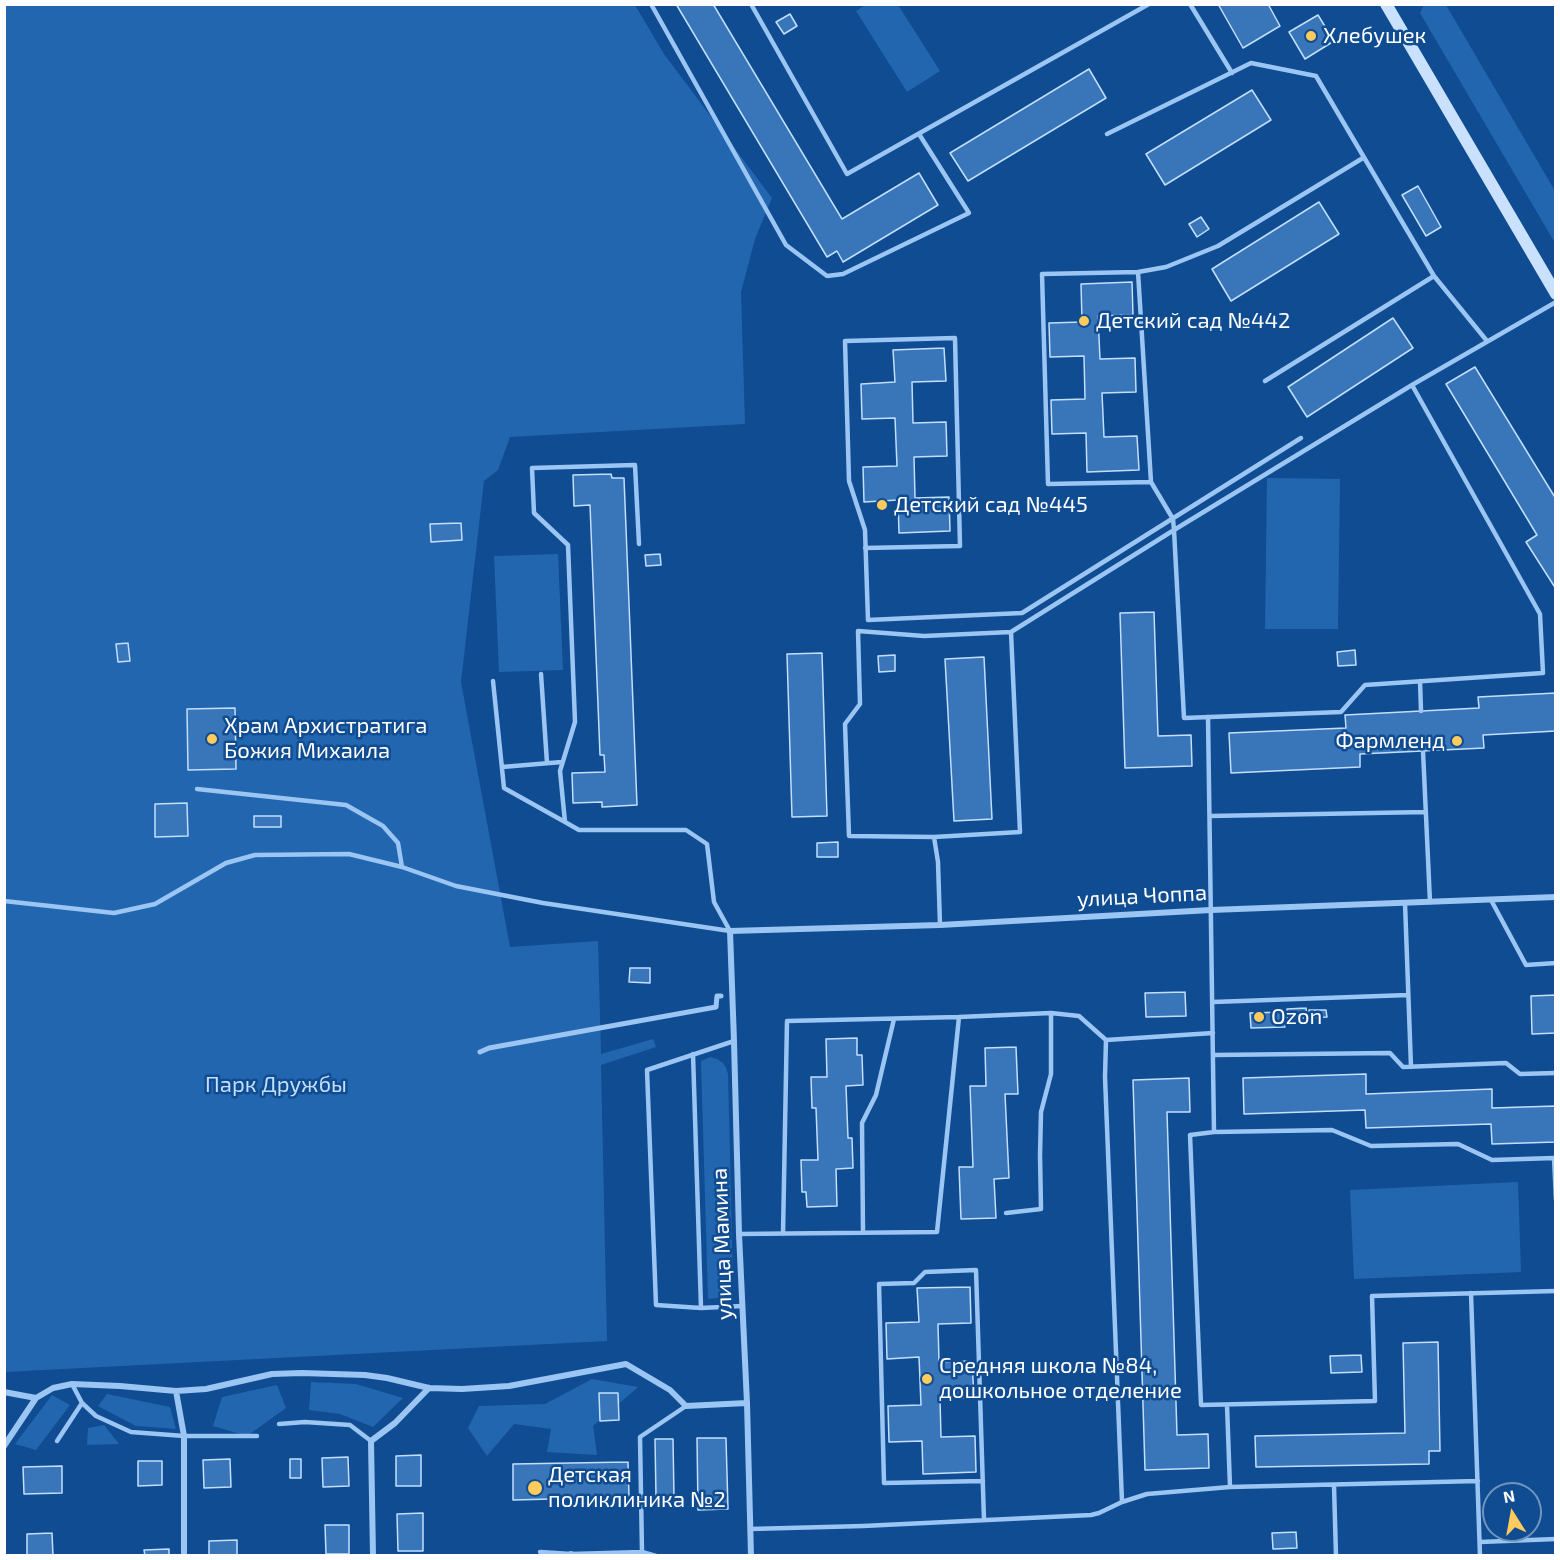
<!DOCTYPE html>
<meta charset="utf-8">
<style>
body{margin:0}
#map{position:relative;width:1560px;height:1560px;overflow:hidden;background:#104c91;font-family:"Exo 2",sans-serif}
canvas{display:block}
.frame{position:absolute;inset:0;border:6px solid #fff;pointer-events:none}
.north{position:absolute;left:1482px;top:1482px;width:60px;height:60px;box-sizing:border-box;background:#104c91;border:2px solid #7094bd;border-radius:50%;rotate:349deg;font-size:16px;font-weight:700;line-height:24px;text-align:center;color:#fff}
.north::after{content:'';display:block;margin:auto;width:21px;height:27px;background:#ffcb5d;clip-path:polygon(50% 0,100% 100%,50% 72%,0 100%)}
</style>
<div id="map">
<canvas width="1560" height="1560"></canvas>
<div class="frame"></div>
<div class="north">N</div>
</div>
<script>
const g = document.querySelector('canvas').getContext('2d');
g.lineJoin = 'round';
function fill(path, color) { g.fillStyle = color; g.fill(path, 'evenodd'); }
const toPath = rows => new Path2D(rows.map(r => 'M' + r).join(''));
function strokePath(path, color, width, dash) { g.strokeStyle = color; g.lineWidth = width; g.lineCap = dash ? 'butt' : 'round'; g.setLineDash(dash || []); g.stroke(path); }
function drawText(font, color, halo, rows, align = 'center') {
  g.font = font + ' "Exo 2",sans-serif'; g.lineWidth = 5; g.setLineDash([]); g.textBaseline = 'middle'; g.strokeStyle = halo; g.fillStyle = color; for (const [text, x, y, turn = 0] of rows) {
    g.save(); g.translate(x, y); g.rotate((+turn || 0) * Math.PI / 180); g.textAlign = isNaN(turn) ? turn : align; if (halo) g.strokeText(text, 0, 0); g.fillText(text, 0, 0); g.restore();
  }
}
fill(toPath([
 [867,4,898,5,940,71,907,92,856,11],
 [5,5,635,5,664,54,772,198,755,239,741,292,745,424,510,437,498,470,484,481,461,682,510,947,598,941,601,1054,653,1039,656,1047,601,1065,607,1341,5,1372],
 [1424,5,1446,5,1555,191,1555,243,1420,13],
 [1267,478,1340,479,1338,629,1265,629],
 [558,554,563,670,499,672,494,556],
 [710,1057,717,1059,723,1063,726,1068,728,1074,733,1284,732,1289,725,1297,708,1299,701,1061],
 [1518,1182,1521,1272,1354,1279,1350,1190],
 [592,1379,638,1387,593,1426,597,1455,547,1452,551,1429,514,1424,487,1456,468,1428,479,1406,545,1404],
 [311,1382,356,1384,403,1398,373,1427,340,1414,309,1410],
 [277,1385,286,1408,247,1436,213,1426,222,1397],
 [107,1394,170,1407,176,1429,136,1426,98,1406],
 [52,1395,70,1405,36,1450,15,1444],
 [104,1425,119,1444,87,1445,88,1428]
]), '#2266b0');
const building = toPath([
 [676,4,713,4,842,219,919,173,938,205,843,262,837,251,827,257,676,4],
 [1218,4,1268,4,1280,26,1243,48,1218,4],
 [790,14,797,26,784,34,776,22,790,14],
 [1318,15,1334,41,1305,59,1289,32,1318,15],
 [1089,69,1106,98,968,181,950,153,1089,69],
 [1252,90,1271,120,1165,185,1146,154,1252,90],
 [1418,186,1441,227,1426,236,1402,195,1418,186],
 [1319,202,1339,234,1231,301,1212,269,1319,202],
 [1201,217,1209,229,1197,237,1189,224,1201,217],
 [1132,282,1133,315,1098,316,1100,359,1135,358,1136,392,1102,393,1104,437,1137,436,1139,470,1087,472,1086,433,1052,434,1051,400,1085,399,1084,356,1050,357,1049,323,1082,322,1081,284,1132,282],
 [1393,318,1413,348,1307,417,1288,387,1393,318],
 [944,348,946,381,912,382,913,423,946,422,947,456,914,457,915,498,949,497,950,531,899,533,898,500,864,502,863,467,897,466,895,418,862,419,861,384,895,382,893,350,944,348],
 [1475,367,1556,499,1556,589,1526,542,1537,535,1446,384,1475,367],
 [611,474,612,478,624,478,637,805,602,807,602,802,573,803,572,773,605,772,604,755,600,755,590,505,574,506,573,475,611,474],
 [461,523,462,540,431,542,430,524,461,523],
 [660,554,661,565,646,566,645,555,660,554],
 [1154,612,1158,736,1191,735,1192,766,1125,768,1120,613,1154,612],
 [128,643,130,661,118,662,116,644,128,643],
 [1355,650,1356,665,1338,666,1337,652,1355,650],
 [822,653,827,816,792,817,787,654,822,653],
 [895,655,895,671,879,672,878,656,895,655],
 [984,657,992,819,954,821,945,659,984,657],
 [1556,693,1556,731,1483,735,1484,748,1360,754,1360,767,1231,773,1229,733,1346,728,1345,715,1479,708,1478,697,1556,693],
 [235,708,236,769,188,770,187,709,235,708],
 [187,803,188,836,155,837,155,804,187,803],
 [254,816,281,816,281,827,254,827,254,816],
 [838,842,838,857,817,857,817,843,838,842],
 [630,968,650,968,650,983,629,982,630,968],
 [1185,992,1186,1016,1146,1017,1145,993,1185,992],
 [1556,995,1556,1033,1532,1034,1531,996,1556,995],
 [1306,1008,1307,1018,1287,1018,1287,1009,1306,1008],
 [1309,1010,1326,1010,1327,1017,1310,1018,1309,1010],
 [1285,1012,1285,1027,1251,1028,1250,1013,1285,1012],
 [857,1038,857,1055,862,1055,863,1085,846,1086,848,1138,852,1138,853,1168,836,1169,837,1206,807,1207,806,1192,802,1192,801,1160,818,1160,816,1108,812,1108,811,1077,827,1077,826,1039,857,1038],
 [1016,1047,1018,1094,1005,1094,1009,1178,994,1179,996,1218,961,1219,959,1167,973,1167,970,1086,986,1086,985,1048,1016,1047],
 [1366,1074,1366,1094,1492,1089,1492,1108,1556,1106,1556,1142,1492,1144,1491,1124,1366,1128,1365,1110,1244,1114,1243,1078,1366,1074],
 [1189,1078,1190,1112,1167,1112,1177,1435,1208,1434,1209,1468,1145,1470,1133,1080,1189,1078],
 [970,1287,971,1323,938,1324,939,1362,972,1361,974,1398,940,1399,941,1437,975,1436,976,1472,923,1474,922,1441,889,1442,888,1406,921,1405,919,1357,887,1359,886,1323,919,1322,917,1288,970,1287],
 [1438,1342,1440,1451,1429,1451,1429,1464,1256,1467,1255,1436,1405,1433,1403,1343,1438,1342],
 [1361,1355,1362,1372,1331,1373,1330,1356,1361,1355],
 [599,1393,618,1393,619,1420,600,1421,599,1393],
 [697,1438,726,1438,728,1509,698,1510,697,1438],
 [655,1439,673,1439,674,1497,656,1497,655,1439],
 [421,1455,421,1486,396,1486,396,1456,421,1455],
 [348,1457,349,1486,323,1487,322,1458,348,1457],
 [230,1459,231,1487,204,1488,203,1460,230,1459],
 [290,1459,301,1459,301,1478,290,1478,290,1459],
 [138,1461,162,1461,162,1485,138,1486,138,1461],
 [628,1462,629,1497,513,1500,513,1464,628,1462],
 [62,1466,62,1493,24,1494,23,1467,62,1466],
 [423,1513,423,1551,398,1551,397,1514,423,1513],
 [325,1525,349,1525,349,1554,326,1554,325,1525],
 [1296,1532,1297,1548,1273,1549,1272,1533,1296,1532],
 [52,1533,53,1556,27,1556,27,1534,52,1533],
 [237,1540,237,1556,209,1556,209,1541,237,1540],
 [169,1549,169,1556,145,1556,144,1550,169,1549]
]);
fill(building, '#3976b9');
strokePath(building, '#c2dffd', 1.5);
strokePath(toPath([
 [651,4,786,245,827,276,843,274,969,213,919,134],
 [751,4,847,174,1149,4],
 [1190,4,1232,73],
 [1107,134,1251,63,1316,76,1434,276,1487,341],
 [1363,158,1218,246,1166,267,1138,272,1151,482,1173,519,1174,530,1184,718,1341,712,1365,685,1543,673,1540,614,1412,385],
 [1138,272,1042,274,1048,484,1151,482],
 [1265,381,1434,276],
 [639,544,635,465,532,468,534,513,568,545,575,722,560,771,565,822,579,830,686,830,707,844,714,902,730,931],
 [865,548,960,546,955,338,845,341,849,481,865,530,868,620,1022,613,1301,438],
 [541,674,547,763],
 [493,681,504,788,565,822],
 [1420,681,1421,711],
 [1208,717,1214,1132,1190,1135,1201,1405,1375,1401,1372,1296,1556,1291],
 [1423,751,1430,902],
 [502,767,562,762],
 [197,789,346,805,383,826,398,843,402,867],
 [1210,816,1426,812],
 [934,837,1020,832,1011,632],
 [1491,900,1526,965,1556,963],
 [4,901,114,913,155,904,226,863,255,855,349,854,402,867,456,886,543,903,730,931],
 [1405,903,1411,1067],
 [940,925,938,862,934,837,849,836,845,724,860,704,858,631,924,636,1011,632,1174,530,1412,385,1556,302],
 [1213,1002,1408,995],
 [1106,1040,1105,1077,1122,1502],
 [734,1041,647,1070,656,1305,701,1308,742,1306],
 [693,1054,701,1308],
 [1214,1055,1390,1053,1403,1067,1506,1063,1520,1074,1556,1073],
 [1214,1132,1332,1130,1371,1146,1458,1144,1492,1160,1554,1158,1556,1200],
 [1006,1213,1041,1209,1040,1155,1041,1112,1051,1074,1051,1013],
 [863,1232,862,1123,876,1095,894,1019],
 [739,1234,937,1232,959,1017],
 [783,1234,787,1021,959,1017,1051,1013,1079,1016,1106,1040,1213,1033],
 [1471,1293,1480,1556],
 [72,1384,82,1403,96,1416,131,1432,184,1436,257,1436],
 [1227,1405,1230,1487],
 [279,1424,305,1422,350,1425,371,1441],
 [57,1441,82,1403],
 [983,1481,884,1483,879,1284,914,1283,925,1272,976,1270,984,1520],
 [1334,1486,1336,1556],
 [750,1529,863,1526,1091,1515,1099,1513,1122,1502,1147,1494,1230,1487,1478,1481],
 [1480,1542,1556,1539],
 [540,1552,571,1554,642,1552,656,1556],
 [642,1552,640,1437,686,1406]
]), '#9bc5f3', 4.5);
strokePath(toPath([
 [480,1052,489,1048,716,1007,717,996,721,996]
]), '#9bc5f3', 5);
strokePath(toPath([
 [176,1391,184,1436,184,1556],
 [4,1392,36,1398,53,1388,72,1384,120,1386,176,1391,206,1389,272,1374,302,1373,365,1375,387,1378,429,1388,462,1389,509,1386,626,1364,670,1390,686,1406,747,1403],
 [4,1446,36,1398],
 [373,1556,371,1441,395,1423,429,1388],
 [571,1556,571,1554],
 [751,1556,747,1403,739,1234,734,1041,730,931,940,925,1211,910,1556,897]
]), '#9bc5f3', 6);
strokePath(toPath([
 [1386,4,1556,294]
]), '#cae1fd', 12);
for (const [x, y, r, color] of [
 [1311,36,6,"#ffcb5d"],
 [1084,321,6,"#ffcb5d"],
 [882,505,6,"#ffcb5d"],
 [212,739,6,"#ffcb5d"],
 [1457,741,6,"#ffcb5d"],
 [1259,1017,6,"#ffcb5d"],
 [927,1379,6,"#ffcb5d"],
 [535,1488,8,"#ffcb5d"]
]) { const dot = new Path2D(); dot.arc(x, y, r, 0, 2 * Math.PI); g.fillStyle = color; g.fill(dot); strokePath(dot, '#104c91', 2); }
drawText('22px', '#fff', '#104c91', [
 ["Хлебушек",1323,36],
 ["Детский сад №442",1096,321],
 ["Детский сад №445",894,505],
 ["Храм Архистратига",224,726],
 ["Божия Михаила",224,751],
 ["Фармленд",1445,741,"right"],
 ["Ozon",1271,1017],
 ["Средняя школа №84,",939,1366],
 ["дошкольное отделение",939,1391],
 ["Детская",548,1475],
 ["поликлиника №2",548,1500]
], 'left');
drawText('22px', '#fff', '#104c91', [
 ["улица Чоппа",1142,896,-3],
 ["улица Мамина",722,1244,-92]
]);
drawText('22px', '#c2dffd', '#104c91', [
 ["Парк Дружбы",276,1085]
]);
</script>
